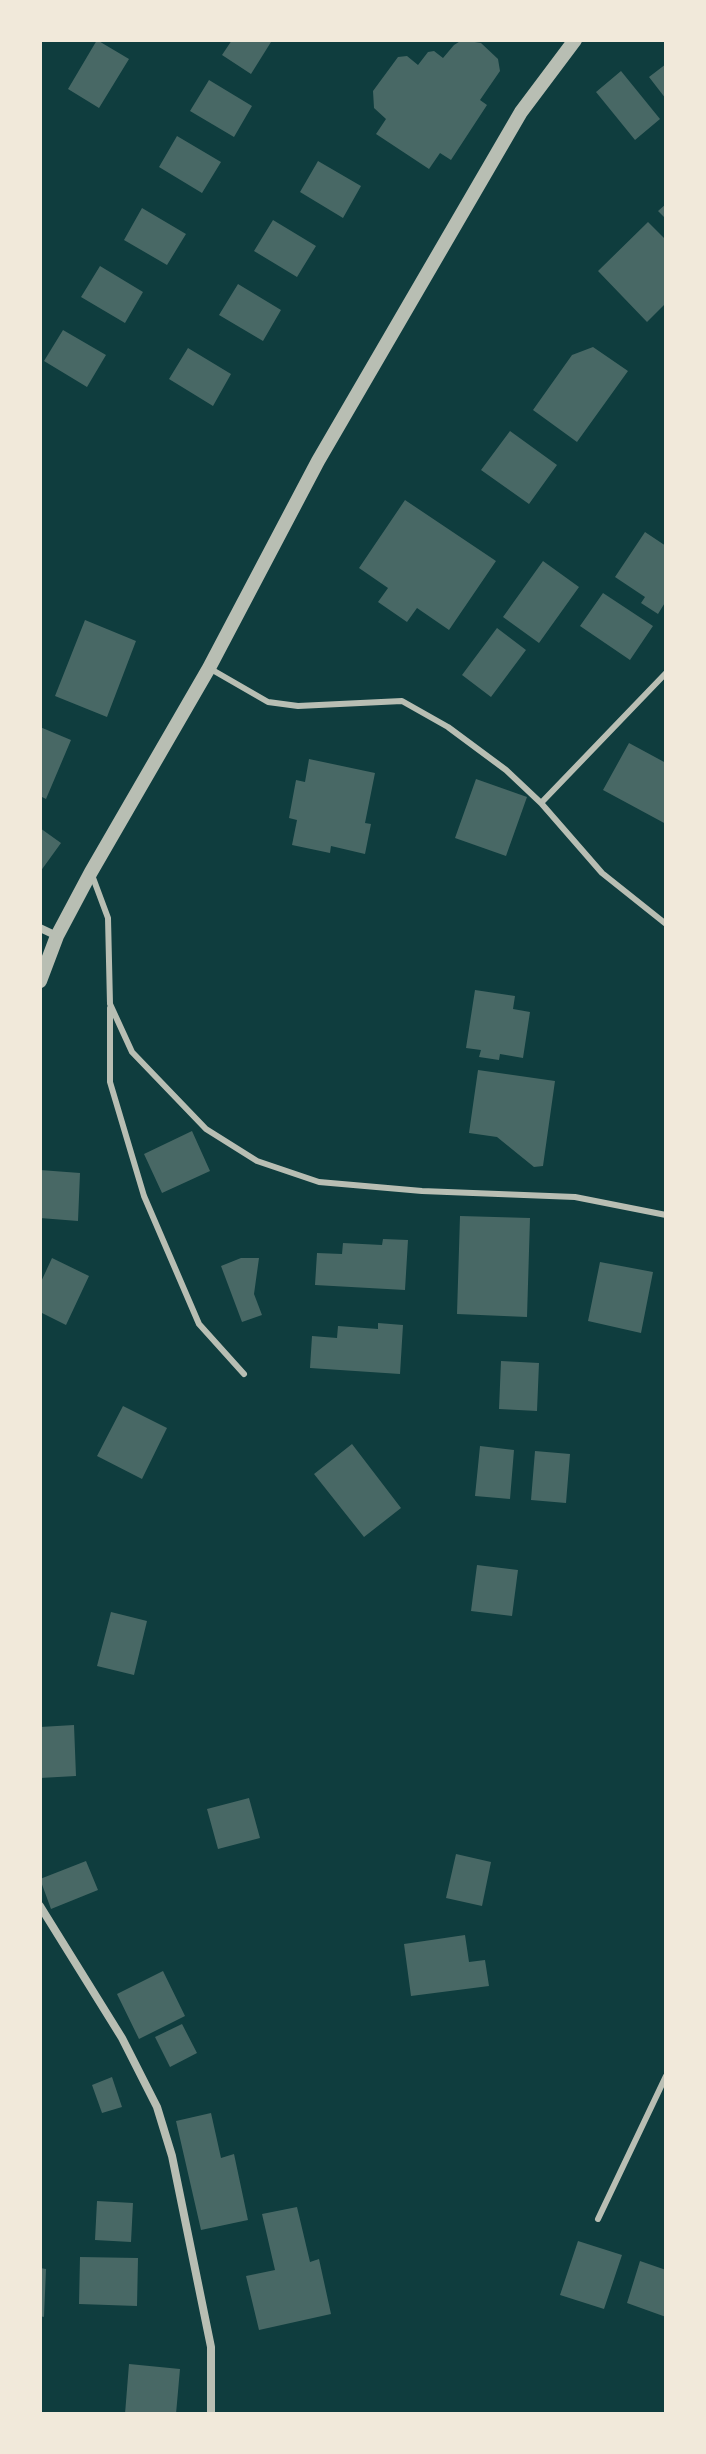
<!DOCTYPE html>
<style>
body{margin:0}
#map{position:relative;width:706px;height:2454px;overflow:hidden;background:#0f3d3e;font-family:Lato,sans-serif}
canvas{display:block}
.frame{position:absolute;inset:0;border:42px solid #f1e9da;pointer-events:none}
</style>
<div id="map">
<canvas width="706" height="2454"></canvas>
<div class="frame"></div>
</div>
<script>
const g = document.querySelector('canvas').getContext('2d');
g.lineJoin = 'round';
function fill(path, color) { g.fillStyle = color; g.fill(path, 'evenodd'); }
const toPath = rows => new Path2D(rows.map(r => 'M' + r).join(''));
function strokePath(path, color, width, dash) { g.strokeStyle = color; g.lineWidth = width; g.lineCap = dash ? 'butt' : 'round'; g.setLineDash(dash || []); g.stroke(path); }
fill(toPath([
 [97,40,129,59,99,108,68,89],
 [232,40,267,40,271,42,251,74,222,55],
 [462,40,481,43,498,59,500,71,480,100,487,105,451,160,440,153,429,169,376,134,386,119,374,108,373,91,398,57,407,56,418,65,428,52,434,51,443,58,454,45],
 [666,64,666,99,649,77],
 [621,71,660,119,635,140,596,92],
 [209,80,252,106,234,137,190,111],
 [177,136,221,162,202,193,159,167],
 [318,161,361,186,343,218,300,192],
 [666,204,666,219,658,211],
 [142,208,186,234,167,265,124,240],
 [273,220,316,246,297,277,254,251],
 [648,222,666,240,666,303,647,322,598,271],
 [100,266,143,292,125,323,81,297],
 [238,284,281,310,263,341,219,315],
 [63,330,106,355,87,387,44,361],
 [593,347,628,371,577,442,533,410,572,355],
 [188,348,231,374,213,406,169,379],
 [510,431,557,465,529,504,481,470],
 [405,500,496,561,449,630,417,608,407,622,378,602,388,588,359,568],
 [645,532,666,546,666,601,658,614,641,603,645,597,615,577],
 [543,561,579,587,539,643,503,617],
 [603,593,653,626,630,660,580,626],
 [85,620,136,641,107,717,55,696],
 [497,628,526,650,491,697,462,675],
 [40,727,71,740,46,799,40,796],
 [629,743,666,763,666,824,603,790],
 [309,759,375,773,365,823,371,824,365,854,331,846,330,853,292,845,297,820,289,818,296,780,305,782],
 [476,779,527,797,506,856,455,838],
 [40,828,61,843,40,872],
 [475,990,515,996,513,1009,530,1012,523,1058,500,1054,499,1060,479,1057,481,1050,466,1048],
 [478,1070,555,1081,543,1166,534,1167,497,1137,469,1133],
 [192,1131,210,1171,162,1193,144,1154],
 [40,1170,80,1173,78,1221,40,1218],
 [460,1216,530,1218,527,1317,457,1314],
 [383,1239,408,1240,405,1290,315,1285,317,1253,342,1254,343,1243,382,1245],
 [52,1258,89,1276,66,1325,40,1312,40,1284],
 [241,1258,259,1258,254,1294,262,1315,242,1322,221,1266],
 [600,1262,653,1272,641,1333,588,1321],
 [378,1323,403,1325,400,1374,310,1368,312,1336,337,1338,338,1326,378,1329],
 [501,1361,539,1363,537,1411,499,1409],
 [123,1406,167,1428,142,1479,97,1456],
 [352,1444,401,1508,364,1537,314,1474],
 [480,1446,514,1450,510,1499,475,1496],
 [535,1451,570,1454,566,1503,531,1500],
 [477,1565,518,1570,512,1616,471,1611],
 [111,1612,147,1621,134,1675,97,1666],
 [74,1725,76,1776,40,1778,40,1727],
 [249,1798,260,1838,218,1849,207,1809],
 [456,1854,491,1862,482,1906,446,1898],
 [86,1861,98,1890,51,1909,40,1879],
 [465,1935,469,1962,485,1960,489,1986,411,1996,404,1944],
 [163,1971,185,2016,139,2039,117,1994],
 [182,2024,197,2053,170,2067,155,2037],
 [112,2077,122,2107,102,2113,92,2085],
 [211,2113,221,2158,234,2154,248,2220,201,2230,176,2121],
 [97,2201,133,2203,131,2242,95,2240],
 [297,2207,310,2262,319,2259,331,2314,259,2330,246,2276,275,2270,262,2214],
 [578,2241,622,2255,604,2309,560,2295],
 [80,2257,138,2258,137,2306,79,2304],
 [640,2261,666,2270,666,2317,627,2303],
 [40,2268,46,2269,44,2317,40,2316],
 [129,2364,180,2369,176,2414,125,2414]
]), '#486865');
strokePath(toPath([
 [209,668,268,702,298,706,402,701,448,727,506,770,541,803,666,673],
 [541,803,602,873,666,924],
 [92,875,108,918,110,1004,132,1052,206,1129,257,1161,319,1182,422,1191,575,1197,666,1215],
 [110,1008,110,1082,144,1196,199,1324,244,1374],
 [598,2219,666,2076]
]), '#b8beb3', 6);
strokePath(toPath([
 [40,928,57,936],
 [40,1906,122,2038,157,2107,172,2156,211,2347,211,2414]
]), '#b8beb3', 8);
strokePath(toPath([
 [40,981,57,936,91,872,209,668,318,461,521,112,575,40]
]), '#b8beb3', 14);
</script>
